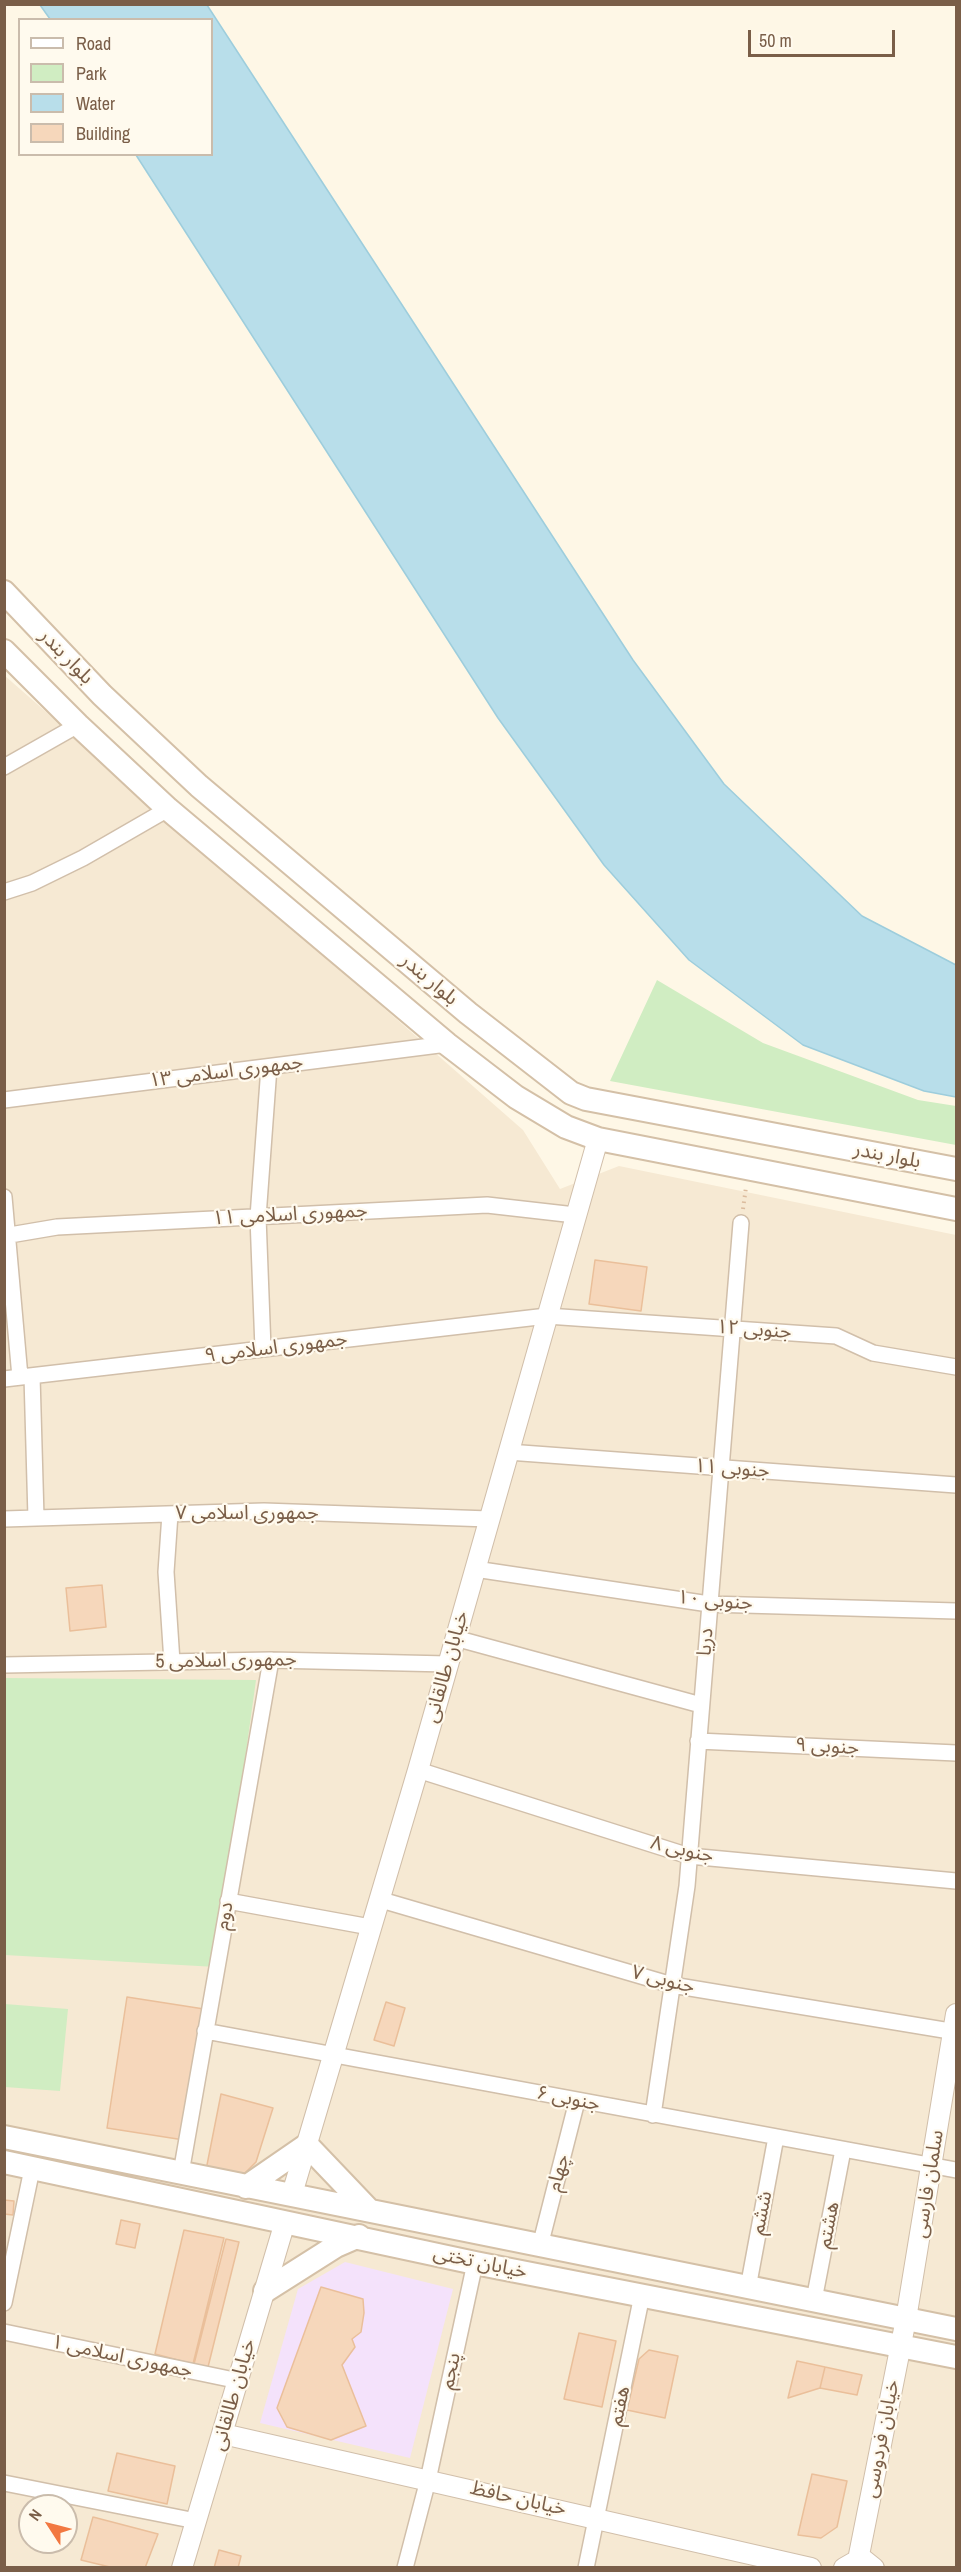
<!DOCTYPE html>
<meta charset="utf-8">
<style>
body{margin:0}
#map{position:relative;width:961px;height:2572px;overflow:hidden;background:#fef7e6;font-family:"Archivo Narrow",sans-serif}
canvas{display:block}
.frame{position:absolute;inset:0;border:6px solid #7a5e48;pointer-events:none}
.legend{position:absolute;left:18px;top:18px;width:195px;height:138px;box-sizing:border-box;background:#fffaee;border:2px solid #cabcac;margin:0;padding:8px 10px;list-style:none;font-size:18px;color:#7a5e48}
.legend li{display:flex;align-items:center;gap:12px;height:30px}
.legend b{width:30px;border:2px solid #cabcac}
.north{position:absolute;left:18px;top:2494px;width:60px;height:60px;box-sizing:border-box;background:#fffaee;border:2px solid #cabcac;border-radius:50%;rotate:306deg;font-size:16px;font-weight:700;line-height:24px;text-align:center;color:#7a5e48}
.north::after{content:'';display:block;margin:auto;width:21px;height:27px;background:#f27841;clip-path:polygon(50% 0,100% 100%,50% 72%,0 100%)}
.scale{position:absolute;left:748px;top:30px;width:147px;height:27px;box-sizing:border-box;border:3px solid #7a5e48;border-top:0;padding-left:8px;font-size:18px;line-height:21px;white-space:nowrap;color:#7a5e48;-webkit-text-stroke:4px #fffaee;paint-order:stroke}
</style>
<div id="map">
<canvas width="961" height="2572"></canvas>
<div class="frame"></div>
<ul class="legend">
<li><b style="height:8px;background:#fff"></b>Road</li>
<li><b style="height:16px;background:#d0edc2"></b>Park</li>
<li><b style="height:16px;background:#b8deea"></b>Water</li>
<li><b style="height:16px;background:#f6d7bb"></b>Building</li>
</ul>
<div class="north">N</div>
<div class="scale">50 m</div>
</div>
<script>
const g = document.querySelector('canvas').getContext('2d');
g.lineJoin = 'round';
function fill(path, color) { g.fillStyle = color; g.fill(path, 'evenodd'); }
const toPath = rows => new Path2D(rows.map(r => 'M' + r).join(''));
function strokePath(path, color, width, dash) { g.strokeStyle = color; g.lineWidth = width; g.lineCap = dash ? 'butt' : 'round'; g.setLineDash(dash || []); g.stroke(path); }
function drawText(font, color, halo, rows, align = 'center') {
  g.font = font + ' "Archivo Narrow","Noto Sans Arabic",sans-serif'; g.lineWidth = 4.5; g.setLineDash([]); g.textBaseline = 'middle'; g.strokeStyle = halo; g.fillStyle = color; for (const [text, x, y, turn = 0] of rows) {
    g.save(); g.translate(x, y); g.rotate((+turn || 0) * Math.PI / 180); g.textAlign = isNaN(turn) ? turn : align; if (halo) g.strokeText(text, 0, 0); g.fillText(text, 0, 0); g.restore();
  }
}
fill(toPath([
 [4,675,523,1130,560,1189,619,1166,956,1235,956,2567,5,2567],
 [30,2506,66,2506,66,2542,30,2542]
]), '#f6e9d3');
fill(toPath([
 [345,2262,453,2289,410,2458,260,2423,298,2289]
]), '#f4e2fb');
fill(toPath([
 [657,980,763,1043,918,1100,956,1106,956,1145,610,1081],
 [4,1678,256,1680,216,1967,5,1955],
 [5,2004,68,2009,60,2091,5,2087]
]), '#d0edc2');
const water = toPath([
 [40,5,207,5,633,660,724,784,862,916,956,965,956,1097,924,1091,803,1045,689,960,604,865,498,718,136,155,212,154,212,20,50,19,40,5]
]);
fill(water, '#b8deea');
strokePath(water, '#9dcddc', 1.5);
const building = toPath([
 [595,1260,647,1267,641,1311,589,1304,595,1260],
 [102,1585,106,1627,70,1631,66,1588,102,1585],
 [127,1997,204,2009,184,2140,107,2128,127,1997],
 [386,2002,405,2008,394,2046,374,2040,386,2002],
 [221,2094,273,2108,256,2162,242,2176,205,2175,221,2094],
 [4,2200,14,2201,13,2215,4,2214,4,2200],
 [121,2220,140,2224,135,2248,116,2244,121,2220],
 [184,2230,224,2238,193,2364,155,2354,184,2230],
 [226,2239,239,2242,208,2367,194,2364,226,2239],
 [321,2287,363,2299,364,2313,361,2332,352,2339,355,2347,342,2365,366,2426,331,2440,287,2427,277,2408,321,2287],
 [579,2333,616,2341,602,2407,564,2399,579,2333],
 [649,2350,678,2356,665,2418,627,2410,639,2359,649,2350],
 [797,2361,825,2367,820,2388,788,2398,797,2361],
 [825,2367,862,2375,857,2395,820,2388,825,2367],
 [117,2453,175,2466,167,2504,108,2491,117,2453],
 [812,2474,847,2481,837,2527,821,2538,798,2535,812,2474],
 [93,2517,158,2534,145,2568,114,2568,81,2560,93,2517],
 [219,2550,241,2556,238,2568,214,2568,219,2550]
]);
fill(building, '#f6d7bb');
strokePath(building, '#eabf9a', 1.5);
const minor = toPath([
 [4,767,78,725],
 [4,892,32,883,83,858,168,809],
 [4,1100,447,1044],
 [4,1197,20,1377],
 [4,1236,57,1227,487,1205,575,1215],
 [263,1349,258,1217,269,1067],
 [32,1376,36,1518],
 [4,1379,547,1316,836,1336,873,1353,956,1367],
 [508,1452,956,1485],
 [170,1514,166,1572,172,1662],
 [4,1519,264,1511,489,1519],
 [475,1569,709,1604,956,1611],
 [455,1638,701,1705],
 [4,1665,271,1660,448,1664],
 [698,1741,956,1753],
 [418,1770,689,1856,956,1881],
 [378,1899,672,1985,956,2032],
 [228,1901,370,1927],
 [205,2031,956,2170],
 [653,2115,687,1886,741,1223],
 [181,2173,271,1660],
 [540,2246,577,2101],
 [748,2288,776,2137],
 [814,2300,843,2150],
 [4,2303,32,2169],
 [4,2332,239,2381],
 [4,2483,196,2521],
 [405,2568,428,2480,475,2263],
 [586,2568,642,2295]
]);
const tertiary = toPath([
 [292,2194,418,1770,598,1139],
 [223,2434,811,2568],
 [858,2560,906,2319,956,2014],
 [182,2568,285,2222],
 [844,2568,858,2560,864,2560,874,2568]
]);
const secondary = toPath([
 [4,592,102,695,199,786,468,1013,571,1093,586,1099,956,1169],
 [4,651,78,725,168,809,447,1044,516,1097,566,1127,598,1139,956,1209],
 [4,2137,956,2329],
 [4,2162,475,2263,956,2357],
 [246,2187,307,2145,368,2209],
 [265,2291,336,2246,359,2236]
]);
strokePath(minor, '#d1bfaa', 18);
strokePath(tertiary, '#d1bfaa', 22);
strokePath(secondary, '#d4c0a7', 26);
strokePath(toPath([
 [743,1209,746,1187]
]), '#dbbb9d', 4, [1.5, 4.5]);
strokePath(minor, '#fff', 15);
strokePath(tertiary, '#fff', 20);
strokePath(secondary, '#fff', 22);
drawText('20px', '#7a5e48', '#fffaee', [
 ["بلوار بندر",66,657,46],
 ["بلوار بندر",429,980,40],
 ["جمهوری اسلامی ۱۳",226,1072,-7],
 ["بلوار بندر",887,1156,11],
 ["جمهوری اسلامی ۱۱",290,1215,-3],
 ["۱۲ جنوبی",754,1330,4],
 ["جمهوری اسلامی ۹",276,1348,-7],
 ["۱۱ جنوبی",732,1469,4],
 ["جمهوری اسلامی ۷",247,1514],
 ["۱۰ جنوبی",715,1601,5],
 ["دریا",706,1642,-85],
 ["جمهوری اسلامی 5",226,1661,-1],
 ["خیابان طالقانی",447,1667,-74],
 ["۹ جنوبی",827,1747,3],
 ["۸ جنوبی",682,1850,13],
 ["دوم",225,1916,-80],
 ["۷ جنوبی",663,1980,14],
 ["۶ جنوبی",568,2099,11],
 ["چهام",559,2173,-75],
 ["سلمان فارسی",929,2184,-81],
 ["ششم",762,2213,-79],
 ["هشتم",829,2225,-79],
 ["خیابان تختی",480,2263,12],
 ["جمهوری اسلامی ۱",122,2357,12],
 ["پنجم",451,2371,-78],
 ["خیابان طالقانی",234,2395,-74],
 ["هفتم",620,2406,-78],
 ["خیابان فردوسی",882,2439,-79],
 ["خیابان حافظ",518,2499,13]
]);
</script>
